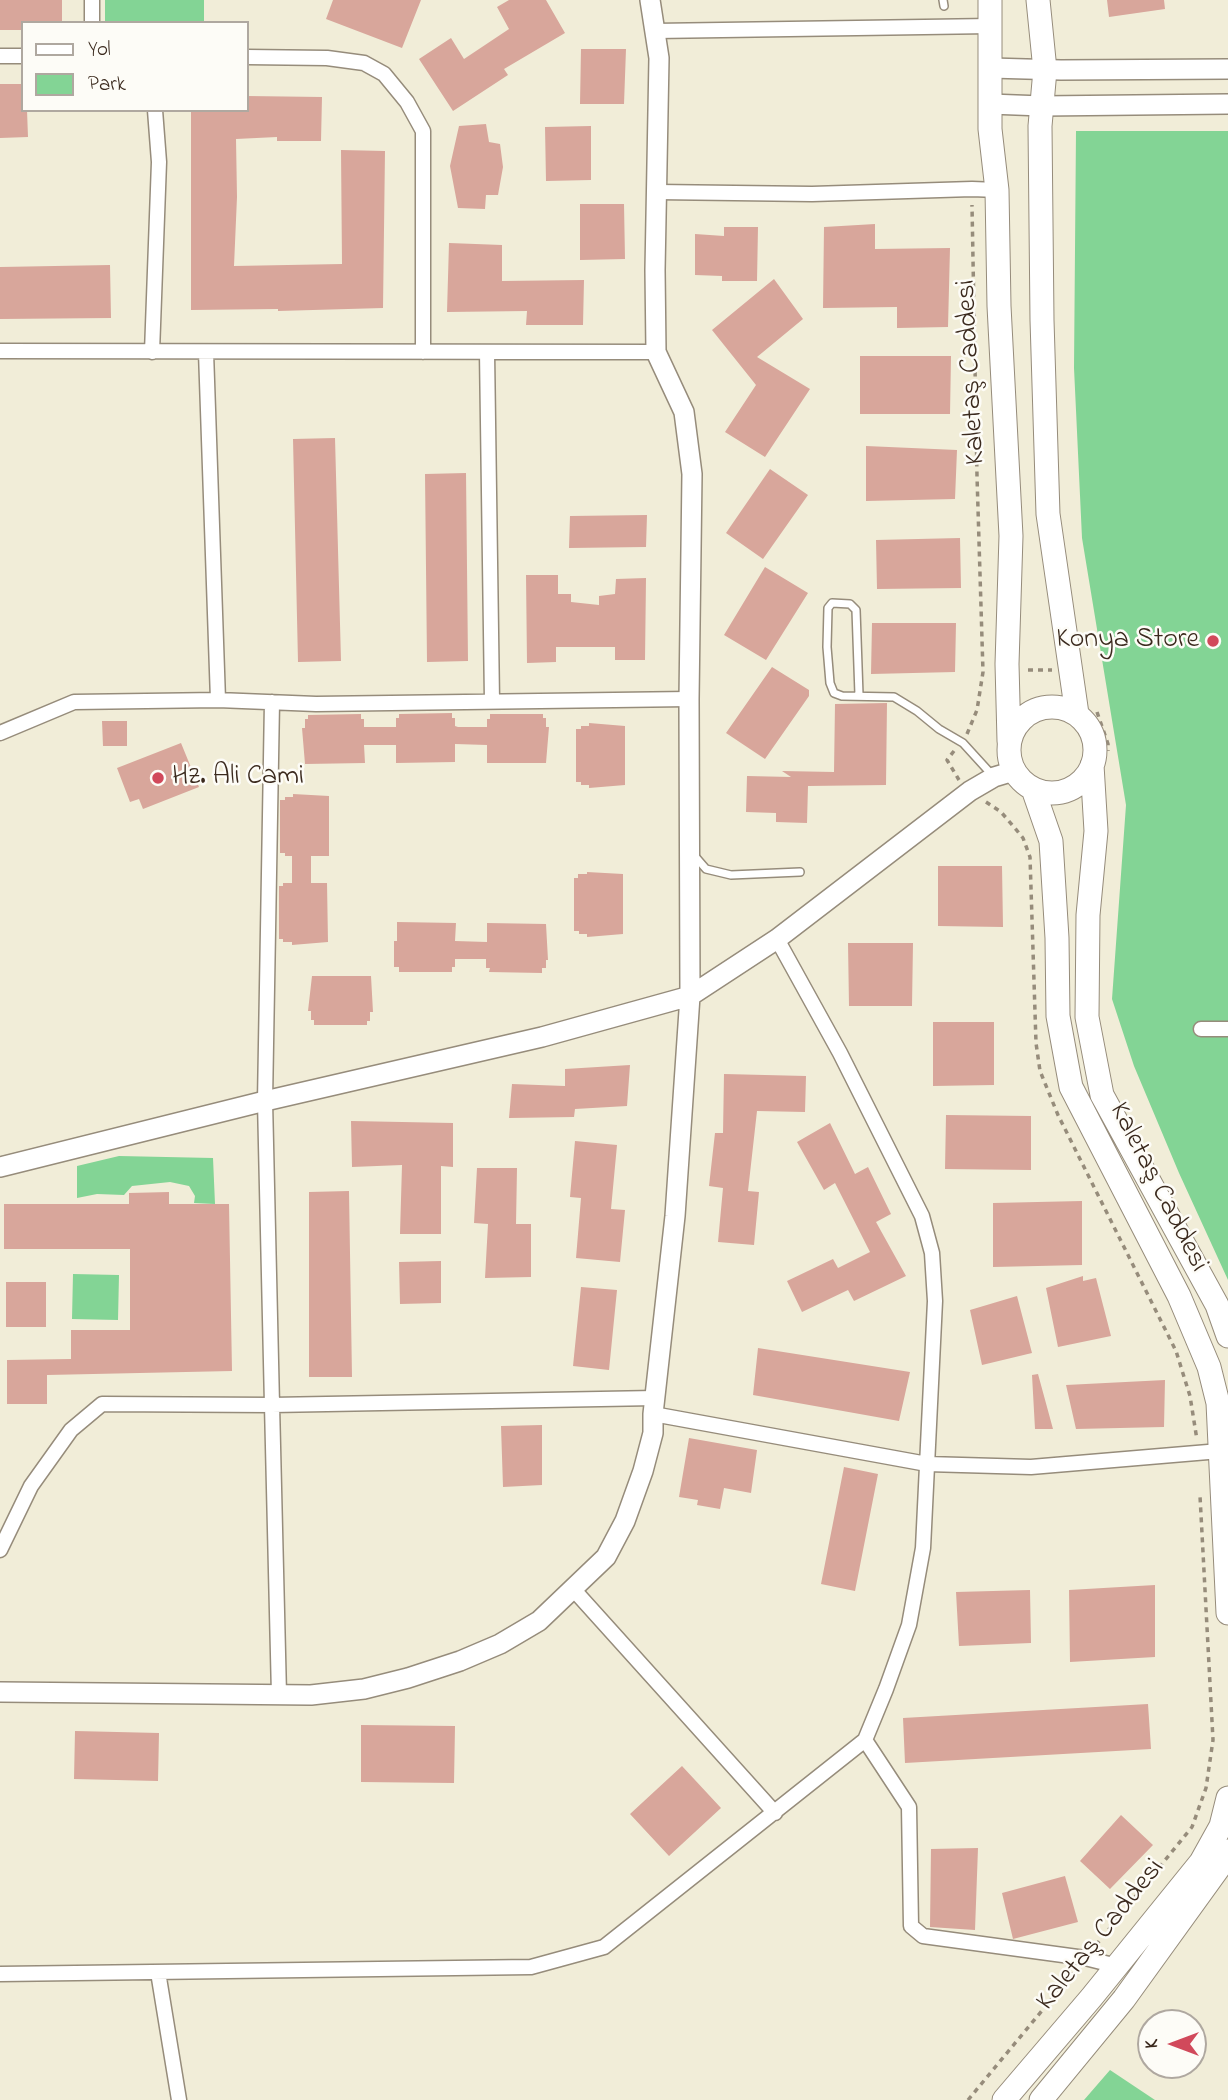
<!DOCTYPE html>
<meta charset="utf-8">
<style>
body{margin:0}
#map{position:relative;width:1228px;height:2100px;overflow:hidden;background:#f1edd8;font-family:"Indie Flower",sans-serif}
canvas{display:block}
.legend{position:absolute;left:21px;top:21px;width:228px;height:91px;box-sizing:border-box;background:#fdfcf7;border:2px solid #afa8a0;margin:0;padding:9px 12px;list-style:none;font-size:21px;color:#3b2a1e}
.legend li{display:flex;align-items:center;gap:14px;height:35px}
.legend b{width:35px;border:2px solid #afa8a0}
.north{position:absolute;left:1137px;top:2009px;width:70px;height:70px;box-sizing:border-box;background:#fdfcf7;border:2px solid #afa8a0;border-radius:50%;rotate:270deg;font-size:19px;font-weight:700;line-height:28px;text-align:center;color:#3b2a1e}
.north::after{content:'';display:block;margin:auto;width:24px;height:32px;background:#d1495b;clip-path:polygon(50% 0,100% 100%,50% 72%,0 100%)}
</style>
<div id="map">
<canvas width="1228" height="2100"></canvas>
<ul class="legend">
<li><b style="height:9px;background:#fff"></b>Yol</li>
<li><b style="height:19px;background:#83d495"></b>Park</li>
</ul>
<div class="north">K</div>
</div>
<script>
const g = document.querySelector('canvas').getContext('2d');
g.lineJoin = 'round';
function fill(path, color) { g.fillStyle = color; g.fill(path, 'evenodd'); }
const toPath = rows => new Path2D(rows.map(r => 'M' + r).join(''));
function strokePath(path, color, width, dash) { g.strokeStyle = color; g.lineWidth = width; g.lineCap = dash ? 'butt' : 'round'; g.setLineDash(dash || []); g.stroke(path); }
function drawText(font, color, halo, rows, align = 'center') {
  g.font = font + ' "Indie Flower",sans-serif'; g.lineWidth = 5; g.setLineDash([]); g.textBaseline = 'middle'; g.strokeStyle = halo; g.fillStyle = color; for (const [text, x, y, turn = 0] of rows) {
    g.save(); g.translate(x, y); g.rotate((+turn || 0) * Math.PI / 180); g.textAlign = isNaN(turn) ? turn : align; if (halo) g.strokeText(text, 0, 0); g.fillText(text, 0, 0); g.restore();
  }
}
fill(toPath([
 [105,0,204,0,204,23,105,23],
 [1076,131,1228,131,1228,1280,1179,1173,1134,1066,1112,999,1126,805,1082,538,1074,368],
 [119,1156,213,1158,215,1204,194,1203,195,1196,189,1186,170,1182,132,1186,124,1195,97,1194,77,1198,77,1166],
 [73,1274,119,1275,118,1320,72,1319],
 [1110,2070,1155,2100,1084,2100]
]), '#83d495');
fill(toPath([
 [0,0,62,0,62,23,23,23,23,30,0,30],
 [333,0,421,0,402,48,326,19],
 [509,0,546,0,565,33,504,69,508,75,453,111,419,59,451,38,464,59,509,29,497,7],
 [1107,0,1164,0,1165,9,1109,17],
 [581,49,626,49,624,104,580,104],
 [0,84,23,84,23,110,27,110,28,137,0,138],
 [247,96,322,97,321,141,277,141,277,137,236,139,237,197,234,266,342,264,341,150,385,151,383,308,278,311,278,309,191,310,191,110,247,110],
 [486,124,489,142,500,144,503,167,498,195,486,195,485,209,458,208,450,166,459,126],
 [591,126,591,180,546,181,545,127],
 [580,204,624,204,625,259,580,260],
 [875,224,875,249,950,248,948,327,897,328,897,307,823,308,824,227],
 [724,227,758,227,757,281,722,281,722,276,695,275,695,234,724,236],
 [449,243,502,245,502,281,584,280,583,325,526,325,527,311,447,312],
 [110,265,111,318,0,319,0,267],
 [774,279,803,319,757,357,810,389,765,457,725,432,756,385,712,330],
 [860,356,951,356,950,414,860,414],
 [335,438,341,661,298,662,293,439],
 [866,446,957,450,955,499,866,501],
 [770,469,808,495,763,559,726,533],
 [466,473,468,661,427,662,425,474],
 [647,515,646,547,569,548,570,516],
 [960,538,961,588,877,589,876,540],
 [765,567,808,593,766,660,724,635],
 [526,575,558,575,558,594,571,594,571,602,599,605,599,596,615,594,616,579,646,578,645,660,615,660,615,647,556,647,556,662,527,663],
 [872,623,956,623,955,672,871,674],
 [772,667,809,690,809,696,765,759,726,733],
 [887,703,886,785,808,786,807,823,776,822,776,813,746,812,747,776,791,777,782,771,834,772,835,704],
 [452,713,452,718,455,718,455,726,458,727,487,727,487,719,490,719,490,714,543,714,543,718,546,718,546,727,549,727,546,763,487,763,487,745,455,744,455,762,396,763,396,745,364,745,365,763,305,764,302,728,305,728,305,719,308,719,308,715,361,714,361,719,364,719,364,727,396,727,396,718,399,718,399,714],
 [102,721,127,721,127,746,103,746],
 [589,723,625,726,625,785,589,788,589,785,581,785,581,782,576,782,576,729,581,729,581,726,589,726],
 [181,743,199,787,143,809,139,799,130,802,117,768],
 [293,794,329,796,329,856,311,856,311,883,327,883,328,942,292,945,292,942,283,942,283,939,279,939,279,886,283,886,283,883,292,883,292,856,285,856,285,853,280,853,280,800,285,800,285,797,293,797],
 [938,866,1002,866,1003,927,938,926],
 [587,872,623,874,623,934,587,937,587,934,579,934,579,931,574,931,574,878,578,878,578,874,587,874],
 [397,922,456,923,455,941,487,942,487,923,546,924,548,960,546,960,546,968,542,968,542,973,489,972,490,968,486,968,486,959,455,959,455,967,452,967,452,972,399,972,399,967,394,967,394,941,397,941],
 [848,943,913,943,912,1006,849,1006],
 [312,976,371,976,373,1012,370,1012,370,1021,367,1021,367,1025,314,1025,314,1020,311,1020,311,1011,308,1011],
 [933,1022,994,1022,994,1085,933,1086],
 [630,1065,627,1106,575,1109,574,1117,509,1118,512,1084,565,1086,565,1069],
 [724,1074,806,1076,805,1112,757,1111,748,1191,759,1192,754,1245,718,1242,723,1188,709,1186,715,1133,723,1133],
 [946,1115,1031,1116,1031,1170,945,1169],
 [351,1121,453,1123,453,1167,441,1166,441,1234,400,1234,402,1165,352,1167],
 [830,1123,855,1174,868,1167,891,1214,876,1222,906,1276,854,1301,848,1290,802,1312,787,1281,833,1259,838,1268,870,1252,835,1183,824,1190,797,1142],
 [575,1141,617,1145,611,1209,625,1210,620,1262,576,1258,581,1198,570,1197],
 [477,1168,517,1168,516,1224,531,1224,531,1277,485,1278,488,1224,474,1223],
 [349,1191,352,1377,309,1377,309,1192],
 [169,1192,169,1204,229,1204,232,1371,47,1375,47,1404,7,1404,7,1360,71,1359,71,1330,130,1330,130,1249,4,1249,4,1204,129,1204,129,1193],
 [1082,1201,1082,1265,993,1267,993,1203],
 [441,1261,441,1303,400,1304,399,1262],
 [1083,1276,1083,1281,1096,1278,1111,1336,1058,1347,1046,1288],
 [6,1282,46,1282,46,1327,6,1327],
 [581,1287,617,1290,609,1370,573,1366],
 [1017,1296,1032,1353,982,1365,970,1310],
 [758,1348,910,1372,899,1421,753,1395],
 [1038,1374,1053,1429,1035,1429,1032,1375],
 [1165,1380,1164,1427,1076,1429,1066,1385],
 [542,1425,542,1485,503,1487,501,1426],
 [689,1438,757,1450,751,1493,724,1488,720,1509,697,1505,698,1500,679,1497],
 [844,1467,878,1474,855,1591,821,1584],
 [1155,1585,1155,1657,1070,1662,1069,1590],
 [1030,1590,1031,1643,959,1646,956,1592],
 [1148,1704,1151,1749,905,1763,903,1718],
 [361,1725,455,1726,454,1783,361,1782],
 [75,1731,159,1733,158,1781,74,1779],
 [682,1766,721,1808,669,1856,630,1814],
 [1121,1815,1153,1845,1110,1889,1080,1861],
 [978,1848,975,1930,930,1927,931,1849],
 [1065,1876,1078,1922,1013,1939,1002,1893]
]), '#d8a69b');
const lane = toPath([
 [943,0,944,6],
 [859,695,856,610,850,604,832,603,828,608,827,647,830,683,834,693,842,696,894,697,917,711,939,729,963,743,994,777],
 [693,854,706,869,731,875,800,872]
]);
const street = toPath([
 [92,0,92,23],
 [655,31,991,26],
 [0,56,23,56],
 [247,57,327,58,364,63,384,74,407,102,423,131,423,352],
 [657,192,812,194,972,189,997,190],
 [0,351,656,352],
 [152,352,159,162,155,110],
 [206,352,218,700],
 [487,352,492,701],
 [272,702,265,1101,272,1405,655,1398],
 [0,733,74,702,218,700,316,704,689,699],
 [1201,1029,1228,1029],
 [653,1414,927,1464,1031,1467,1220,1451],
 [0,1550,31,1486,71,1430,102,1404,272,1405,279,1695],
 [574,1590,775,1813],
 [865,1740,909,1807,911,1926,923,1936,1085,1958,1117,1966],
 [158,1972,179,2100],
 [0,1974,531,1967,604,1947,865,1740,886,1689,909,1625,923,1548,935,1301,932,1253,922,1216,840,1053,777,939]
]);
const secondary = toPath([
 [991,68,1061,70,1228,69],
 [990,104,1042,106,1228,104],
 [0,1167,265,1101,542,1037,690,996,777,939,970,791,994,777,1014,771],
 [0,1692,311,1695,364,1689,408,1678,460,1661,500,1644,539,1621,606,1557,625,1521,643,1471,653,1433,653,1414,675,1216,690,996,689,699,692,474,684,412,656,352,655,270,659,58,650,0]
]);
const primary = toPath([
 [990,0,990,129,997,190,999,306,1011,536,1007,664,1009,741],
 [1038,0,1045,70,1040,126,1042,320,1048,514,1077,714],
 '1009 750a43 43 0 1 1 86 0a43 43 0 1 1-86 0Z',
 [1092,765,1096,831,1088,915,1087,1017,1102,1095,1217,1305,1228,1336],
 [1033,789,1051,841,1057,938,1058,1016,1071,1087,1179,1296,1209,1367,1218,1403,1228,1613],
 [1004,2100,1091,1998,1201,1862,1221,1826,1228,1798],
 [1041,2100,1124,1999,1220,1866,1228,1851]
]);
strokePath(lane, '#968c7b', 10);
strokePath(street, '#968c7b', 17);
strokePath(secondary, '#968c7b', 22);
strokePath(primary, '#968c7b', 25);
strokePath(toPath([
 [1028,670,1052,670],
 [1097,712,1108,744,1108,751],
 [967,734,977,710,983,672,977,476,972,205],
 [954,751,947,760,959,780],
 [986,802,1001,812,1014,827,1023,838,1030,857,1036,1043,1040,1071,1058,1115,1176,1351,1190,1396,1197,1440],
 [1096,1945,1192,1827,1206,1788,1213,1740,1200,1496],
 [968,2100,1074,1972]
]), '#968c7b', 3.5, [5, 5]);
strokePath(lane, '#fff', 7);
strokePath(street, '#fff', 14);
strokePath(secondary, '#fff', 19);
strokePath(primary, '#fff', 23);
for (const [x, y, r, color] of [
 [1213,641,7,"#d1495b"],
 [158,778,7,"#d1495b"]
]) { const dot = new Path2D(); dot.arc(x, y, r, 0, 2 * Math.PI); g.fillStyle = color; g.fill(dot); strokePath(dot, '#fdfcf7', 2.5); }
drawText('28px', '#3b2a1e', '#fdfcf7', [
 ["Kaletaş Caddesi",973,372,-93],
 ["Kaletaş Caddesi",1157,1188,63],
 ["Kaletaş Caddesi",1102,1936,-51]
]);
drawText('28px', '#3b2a1e', '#fdfcf7', [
 ["Konya Store",1199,641],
 ["Hz. Ali Cami",172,778,"left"]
], 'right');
</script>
